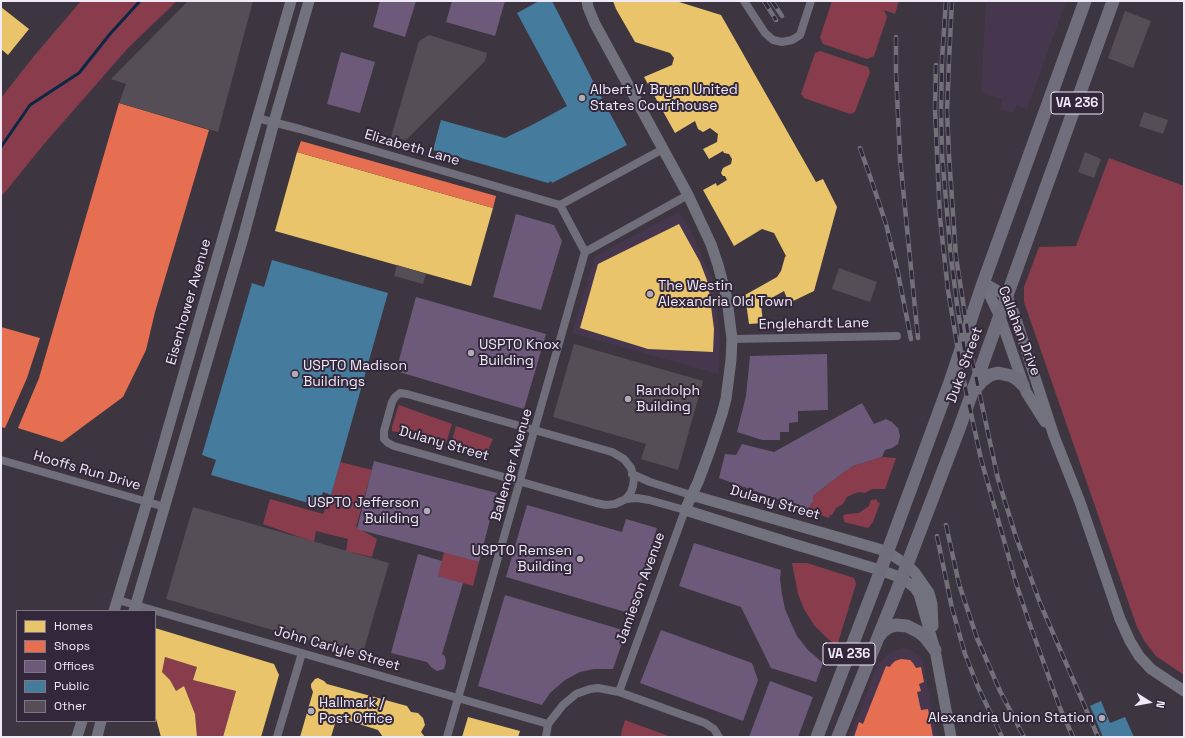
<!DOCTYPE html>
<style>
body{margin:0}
#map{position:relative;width:1185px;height:738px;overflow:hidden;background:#3d3641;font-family:"Space Grotesk",sans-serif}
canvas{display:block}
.frame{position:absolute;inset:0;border:2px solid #f0e9f6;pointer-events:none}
.legend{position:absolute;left:16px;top:610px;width:140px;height:112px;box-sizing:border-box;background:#33283b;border:1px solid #7f7586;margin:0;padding:5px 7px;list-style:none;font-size:12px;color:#f0e9f6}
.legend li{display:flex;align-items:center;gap:8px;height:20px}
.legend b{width:20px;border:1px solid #7f7586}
.north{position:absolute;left:1129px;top:682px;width:40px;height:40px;-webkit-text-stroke:3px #33283b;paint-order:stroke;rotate:101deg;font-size:11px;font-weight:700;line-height:16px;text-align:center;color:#f0e9f6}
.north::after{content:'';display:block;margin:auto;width:14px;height:18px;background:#f0e9f6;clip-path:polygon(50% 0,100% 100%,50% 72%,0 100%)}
</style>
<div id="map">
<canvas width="1185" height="738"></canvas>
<div class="frame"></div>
<ul class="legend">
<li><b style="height:11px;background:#e9c46a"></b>Homes</li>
<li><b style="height:11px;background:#e76f51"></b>Shops</li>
<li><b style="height:11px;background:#6d597a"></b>Offices</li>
<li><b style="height:11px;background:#457b9d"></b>Public</li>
<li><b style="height:11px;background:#564e56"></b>Other</li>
</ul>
<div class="north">N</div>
</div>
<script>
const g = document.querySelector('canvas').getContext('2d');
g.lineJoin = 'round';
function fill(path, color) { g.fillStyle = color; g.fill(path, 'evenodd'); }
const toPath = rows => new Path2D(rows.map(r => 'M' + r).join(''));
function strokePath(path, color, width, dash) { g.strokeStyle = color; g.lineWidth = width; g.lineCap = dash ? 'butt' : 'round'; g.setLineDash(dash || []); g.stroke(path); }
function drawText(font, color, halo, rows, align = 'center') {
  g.font = font + ' "Space Grotesk",sans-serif'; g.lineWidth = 4; g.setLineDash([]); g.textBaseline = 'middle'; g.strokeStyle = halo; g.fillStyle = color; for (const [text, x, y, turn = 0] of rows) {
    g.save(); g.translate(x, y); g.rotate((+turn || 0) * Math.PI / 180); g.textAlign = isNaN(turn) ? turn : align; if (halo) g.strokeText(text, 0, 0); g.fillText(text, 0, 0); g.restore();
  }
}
fill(toPath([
 [986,1,1066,1,1027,109,1016,105,1013,113,1000,109,1002,99,981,92],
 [679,212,691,231,713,282,720,340,718,374,572,333,595,256],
 [902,648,913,651,922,658,937,737,850,737,878,664,890,652]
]), '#46374f');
fill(toPath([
 [81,1,177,1,128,48,44,144,1,197,1,98,34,56],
 [832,1,899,1,895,14,884,10,887,17,874,56,867,59,823,44,820,37],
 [820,51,868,67,870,72,855,112,850,114,804,98,801,94,815,53],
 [1109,158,1184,186,1184,675,1156,656,1145,642,1137,627,1024,302,1024,287,1039,247,1076,246],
 [399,405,452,424,446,443,392,431,392,427,398,407],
 [456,426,493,439,489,448,489,452,451,444],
 [882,457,896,458,885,489,872,489,865,493,859,492,853,494,847,497,843,504,836,508,832,515,830,515,829,518,805,509,809,507,813,502,813,496,832,481,853,466],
 [340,462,372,470,356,527,377,539,372,557,346,551,348,539,316,531,314,542,263,524,270,499,323,514,331,495],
 [877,499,877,502,880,503,873,522,868,528,844,522,844,519,843,517,844,515,847,514,859,513,869,506,871,500],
 [444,552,479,562,473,586,438,576],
 [792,563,807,563,854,578,856,584,837,646,828,639,814,625,804,609,798,594],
 [165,657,197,667,193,680,236,691,223,737,197,737,195,714,184,686,176,691,170,680,162,672],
 [625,720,671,737,621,737,622,730]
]), '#893d4c');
fill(toPath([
 [613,1,676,1,721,15,816,182,823,179,837,207,814,291,789,303,784,291,761,304,763,323,749,324,745,295,777,277,781,271,785,257,786,256,774,233,762,229,734,246,703,190,716,183,717,186,727,180,725,176,723,176,721,173,723,168,731,164,732,159,729,154,724,153,723,151,709,159,703,149,717,142,718,134,710,128,703,132,698,129,695,121,675,133,644,77,672,65,674,58,670,53,635,42,616,9],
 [1,7,29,29,8,55,1,49],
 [297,152,493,208,471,286,275,231],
 [679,224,700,262,708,283,714,329,713,352,648,349,580,328,598,264],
 [155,628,274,664,279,675,261,737,223,737,236,691,193,680,197,667,165,657,162,672,170,680,176,691,184,686,195,714,197,737,161,737,155,715],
 [318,678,324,681,327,684,407,706,411,712,418,713,423,718,425,725,421,732,425,737,383,737,378,730,337,717,331,737,300,737,313,692,311,687,311,684,315,679],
 [468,717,520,731,518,737,462,737]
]), '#e9c46a');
fill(toPath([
 [119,103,209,130,155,312,146,350,123,397,62,442,18,428,39,378],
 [301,141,496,196,493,208,297,152],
 [1,327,40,338,27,378,5,428,1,427],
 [901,659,910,660,913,663,916,668,921,667,924,682,919,684,921,691,917,692,921,710,928,709,933,737,854,737,859,722,863,724,886,666,890,667,891,665,895,661]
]), '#e76f51');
fill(toPath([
 [380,1,416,1,405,37,373,27],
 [452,1,505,1,495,36,446,22],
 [341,52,375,62,360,113,327,104],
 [516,214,554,225,562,241,541,310,493,297],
 [416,297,546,334,524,409,396,371],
 [827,354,828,410,798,411,798,422,789,423,789,432,780,432,780,440,762,440,737,432,746,396,750,356],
 [862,403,874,424,886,419,892,422,898,428,900,436,898,444,892,448,885,450,882,457,853,466,832,481,813,496,813,502,809,507,805,509,719,478,725,454,736,455,742,444,774,452],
 [374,461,497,493,479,562,357,529],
 [527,505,622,532,626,519,657,528,632,614,506,577],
 [694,543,781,570,780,579,782,594,785,609,791,623,797,636,808,650,823,663,816,682,771,668,741,607,679,586],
 [418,554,442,561,438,576,463,583,442,654,445,656,446,662,444,669,437,671,431,667,427,662,391,653],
 [505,595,626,631,613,669,594,669,580,672,565,680,550,693,542,705,478,686],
 [661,630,752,663,758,680,743,721,640,683],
 [770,681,813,697,798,737,749,737]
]), '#6d597a');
fill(toPath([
 [539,1,552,1,597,89,627,145,552,183,551,181,548,183,433,150,441,120,505,138,532,125,567,106,517,13],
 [272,260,388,293,331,495,323,492,319,506,211,475,216,460,202,455,252,283,264,287],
 [1101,701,1110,723,1125,717,1134,737,1103,737,1090,706]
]), '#457b9d');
strokePath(toPath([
 [1,147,30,105,79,73,110,34,140,1]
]), '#0b2746', 3);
fill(toPath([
 [188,1,253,1,218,132,119,103,126,84,111,79],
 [1125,11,1151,21,1133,68,1108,58],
 [429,35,487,53,485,61,406,140,391,137,419,41],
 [1144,112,1168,120,1163,134,1139,126],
 [1085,152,1101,159,1094,178,1078,172],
 [397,265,426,274,423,284,394,276],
 [839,268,877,282,870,302,832,289],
 [574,344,703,381,678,470,641,459,646,444,553,417],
 [193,507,389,563,362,656,166,599]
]), '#564e56');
strokePath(toPath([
 [744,1,765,33,773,40,782,42,792,40,800,35,811,1],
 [257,118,300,129,560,205],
 [560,205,663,149],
 [585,252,688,195],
 [732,339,897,336],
 [1,460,165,507],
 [632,474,650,482,691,495],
 [118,600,548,724],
 [619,692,685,510,649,500,637,498,626,499,615,504,606,505,596,503,394,446,388,443,384,439,384,431,392,402,395,397,400,393,407,394,612,452,624,459,631,468,634,478,633,486,631,492,626,499],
 [277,737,302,653],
 [447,737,585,252,560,205],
 [546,737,548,724,563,705,576,694,590,689,598,688,619,692,705,723,714,729,719,737]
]), '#6f6e7a', 8);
strokePath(toPath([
 [587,1,588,7,595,24,688,195,711,244,718,265,727,299,732,339,731,360,726,399,722,414,710,450,698,482,685,510,787,542,880,570,902,578,915,588,919,594,935,650,951,737],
 [984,283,1007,296,1014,313,1054,436,1080,502,1120,619,1130,641,1139,656,1151,669,1184,691],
 [984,283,1000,317,1026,392,1045,422],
 [691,495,886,551,907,565,915,573,929,593,932,604,933,626],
 [114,611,147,502,291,1],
 [134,611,243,238,274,122,309,1],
 [77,737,82,721],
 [97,737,101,721]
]), '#72717e', 11);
strokePath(toPath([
 [976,388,982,381,990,375,998,373,1012,376,1018,380,1023,385],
 [880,635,883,631,889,627,896,625,907,626,919,632,925,637,935,650],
 [817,737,876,583,950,382,981,289,1085,1],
 [838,737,902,578,959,429,1113,1]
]), '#706e7c', 13);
const rail = toPath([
 [764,1,776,20],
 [772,1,782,16],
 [946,1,942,59,941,110,942,155,951,258,958,312,965,353],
 [952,1,949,60,947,111,949,156,956,257,972,359,998,479,1016,537,1040,603,1098,737],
 [896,37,896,73,900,158,918,338],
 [936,65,935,110,940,218,948,290,960,363,981,459,1016,583,1029,622,1060,708,1073,737],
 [860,148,873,185,886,224,898,273,911,339],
 [946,525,959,584,977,638,1000,691,1024,737],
 [937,536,952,608,965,654,978,687,1002,737]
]);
strokePath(rail, '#73707a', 4.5);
strokePath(rail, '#33283b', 3, [9]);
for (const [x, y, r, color] of [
 [582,98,4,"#b1aab7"],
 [650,294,4,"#b1aab7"],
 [471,353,4,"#b1aab7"],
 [295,374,4,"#b1aab7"],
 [628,399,4,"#b1aab7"],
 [427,511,4,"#b1aab7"],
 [580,559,4,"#b1aab7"],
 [311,711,4,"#b1aab7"],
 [1102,718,4,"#b1aab7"]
]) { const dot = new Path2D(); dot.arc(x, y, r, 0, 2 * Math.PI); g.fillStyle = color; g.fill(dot); strokePath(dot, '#33283b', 1.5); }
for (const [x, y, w] of [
 [1077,103,52],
 [849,654,52]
]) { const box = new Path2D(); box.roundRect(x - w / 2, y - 11, w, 22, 3); g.fillStyle = '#33283b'; g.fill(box); strokePath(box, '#f0e9f6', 1); }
drawText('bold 13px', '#f0e9f6', null, [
 ["VA 236",1077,103],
 ["VA 236",849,654]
]);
drawText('14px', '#f0e9f6', '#33283b', [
 ["Albert V. Bryan United",590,90],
 ["States Courthouse",590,106],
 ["The Westin",658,286],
 ["Alexandria Old Town",658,302],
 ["USPTO Knox",479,345],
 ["Building",479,361],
 ["USPTO Madison",303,366],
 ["Buildings",303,382],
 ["Randolph",636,391],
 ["Building",636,407],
 ["USPTO Jefferson",419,503,"right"],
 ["Building",419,519,"right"],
 ["USPTO Remsen",572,551,"right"],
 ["Building",572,567,"right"],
 ["Hallmark /",319,703],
 ["Post Office",319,719],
 ["Alexandria Union Station",1094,718,"right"]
], 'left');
drawText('14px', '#f0e9f6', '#33283b', [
 ["Elizabeth Lane",412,148,16],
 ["Eisenhower Avenue",189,302,-74],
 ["Englehardt Lane",814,324,-1],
 ["Callahan Drive",1019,331,69],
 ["Duke Street",965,365,-70],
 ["Dulany Street",444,444,16],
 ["Ballenger Avenue",512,465,-74],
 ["Hooffs Run Drive",87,471,16],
 ["Dulany Street",775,503,16],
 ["Jamieson Avenue",641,588,-70],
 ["John Carlyle Street",337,649,16]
]);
</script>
